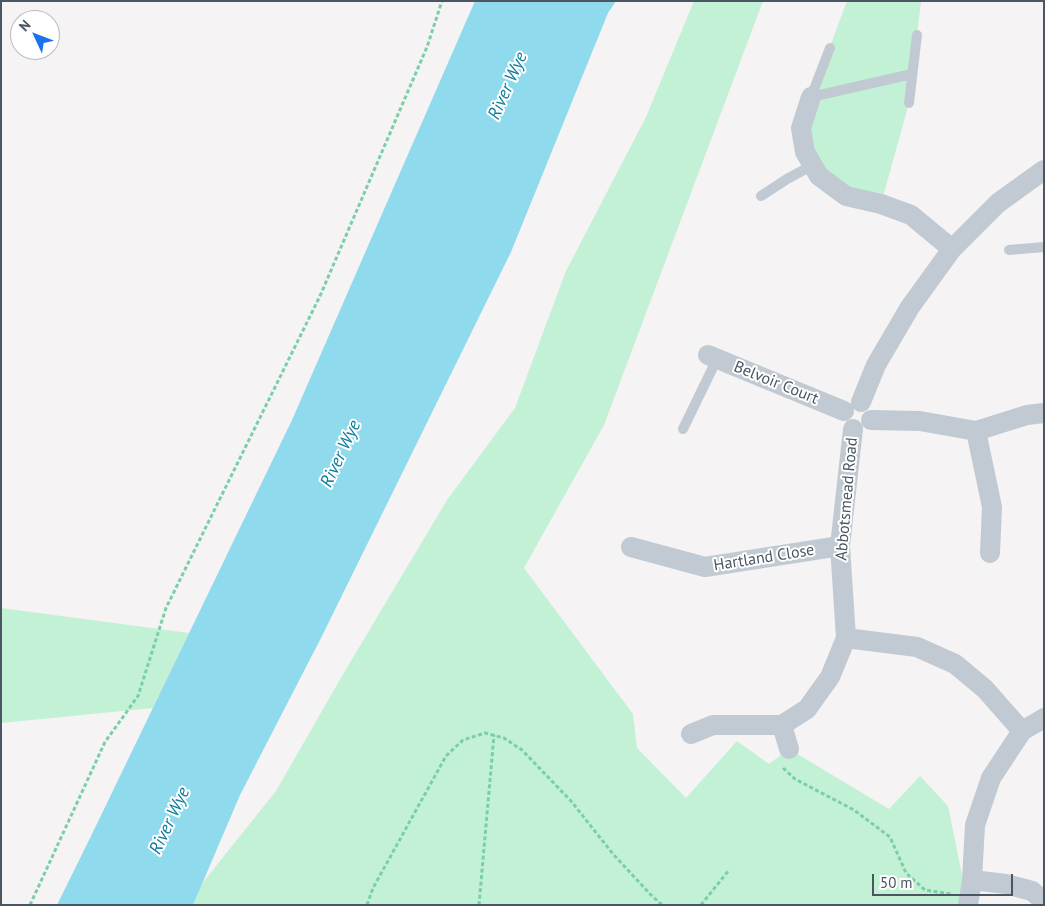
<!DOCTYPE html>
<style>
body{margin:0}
#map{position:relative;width:1045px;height:906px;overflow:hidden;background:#f5f3f3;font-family:"PT Sans",sans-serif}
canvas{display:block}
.frame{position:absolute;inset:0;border:2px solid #4a5661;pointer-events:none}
.north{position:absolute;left:10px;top:10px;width:50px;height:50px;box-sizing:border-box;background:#fff;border:1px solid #b7bbc0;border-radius:50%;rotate:313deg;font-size:14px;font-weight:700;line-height:20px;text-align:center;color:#4a5661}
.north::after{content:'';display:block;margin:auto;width:18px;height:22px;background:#1a73e8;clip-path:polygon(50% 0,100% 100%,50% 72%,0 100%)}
.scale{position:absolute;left:872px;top:874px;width:141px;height:22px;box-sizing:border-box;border:2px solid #4a5661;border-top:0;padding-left:6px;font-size:15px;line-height:18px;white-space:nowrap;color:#4a5661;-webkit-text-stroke:4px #fff;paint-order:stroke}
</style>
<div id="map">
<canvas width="1045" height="906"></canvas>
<div class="frame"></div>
<div class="north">N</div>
<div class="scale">50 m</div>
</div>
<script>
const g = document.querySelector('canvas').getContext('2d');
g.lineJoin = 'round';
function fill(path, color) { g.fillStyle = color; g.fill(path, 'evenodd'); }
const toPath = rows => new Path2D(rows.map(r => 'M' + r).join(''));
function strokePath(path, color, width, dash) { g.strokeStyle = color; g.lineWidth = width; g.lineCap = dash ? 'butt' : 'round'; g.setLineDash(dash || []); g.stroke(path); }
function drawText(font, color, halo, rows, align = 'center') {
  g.font = font + ' "PT Sans",sans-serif'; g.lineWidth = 4; g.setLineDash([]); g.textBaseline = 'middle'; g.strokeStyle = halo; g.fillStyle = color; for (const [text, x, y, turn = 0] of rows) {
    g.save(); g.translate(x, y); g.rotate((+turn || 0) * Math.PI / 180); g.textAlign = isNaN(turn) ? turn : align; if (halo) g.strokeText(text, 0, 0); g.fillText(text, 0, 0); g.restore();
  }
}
fill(toPath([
 [694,1,763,1,604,425,524,568,633,714,637,748,686,798,737,741,769,764,789,749,889,809,920,776,948,806,966,894,965,905,193,905,200,886,276,791,342,676,447,500,515,408,566,271,646,117],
 [847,1,921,1,909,103,881,204,846,196,805,152,811,97],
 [1,608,189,633,153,708,1,723]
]), '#c3f1d5');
fill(toPath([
 [475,1,616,1,608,13,511,252,321,638,240,795,193,905,57,905,92,834,292,420]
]), '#90daee');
strokePath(toPath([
 [783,768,795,779,854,810,890,837,906,873,925,890,951,894],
 [30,905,105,742,138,696,166,608,320,296,427,47,442,1],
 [367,905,373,888,446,756,463,740,485,733,504,738,522,750,571,801,613,854,651,895,662,905],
 [479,905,494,735],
 [701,905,729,870]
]), '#7ad0a6', 3, [4, 2.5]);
strokePath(toPath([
 [811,97,912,74],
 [811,97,830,48],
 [909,103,917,35],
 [761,196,787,179,813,165],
 [1009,250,1044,247],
 [683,429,717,359]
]), '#c1cad2', 10);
strokePath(toPath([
 [811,97,801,128,805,152,819,176,846,196,881,204,911,215,952,249],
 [708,355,844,411],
 [861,402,876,365,910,307,952,249,998,203,1044,170],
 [871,420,920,421,976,431,1027,415,1044,413],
 [976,431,992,507,990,553],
 [631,547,705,567,840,546],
 [846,638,917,647,955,664,985,689,1022,731],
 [782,725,807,709,830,677,846,638,840,546,853,429],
 [691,734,713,725,782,725,789,749],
 [972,880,1006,884,1032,891,1044,901],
 [968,905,972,880,975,825,991,778,1022,731,1044,718]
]), '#c1cad2', 20);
drawText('16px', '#4a5661', '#fff', [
 ["Belvoir Court",776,383,22],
 ["Abbotsmead Road",847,499,-85],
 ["Hartland Close",764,558,-9]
]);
drawText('italic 18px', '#0c7c9b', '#fff', [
 ["River Wye",508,86,-66],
 ["River Wye",341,454,-65],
 ["River Wye",170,821,-65]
]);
</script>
